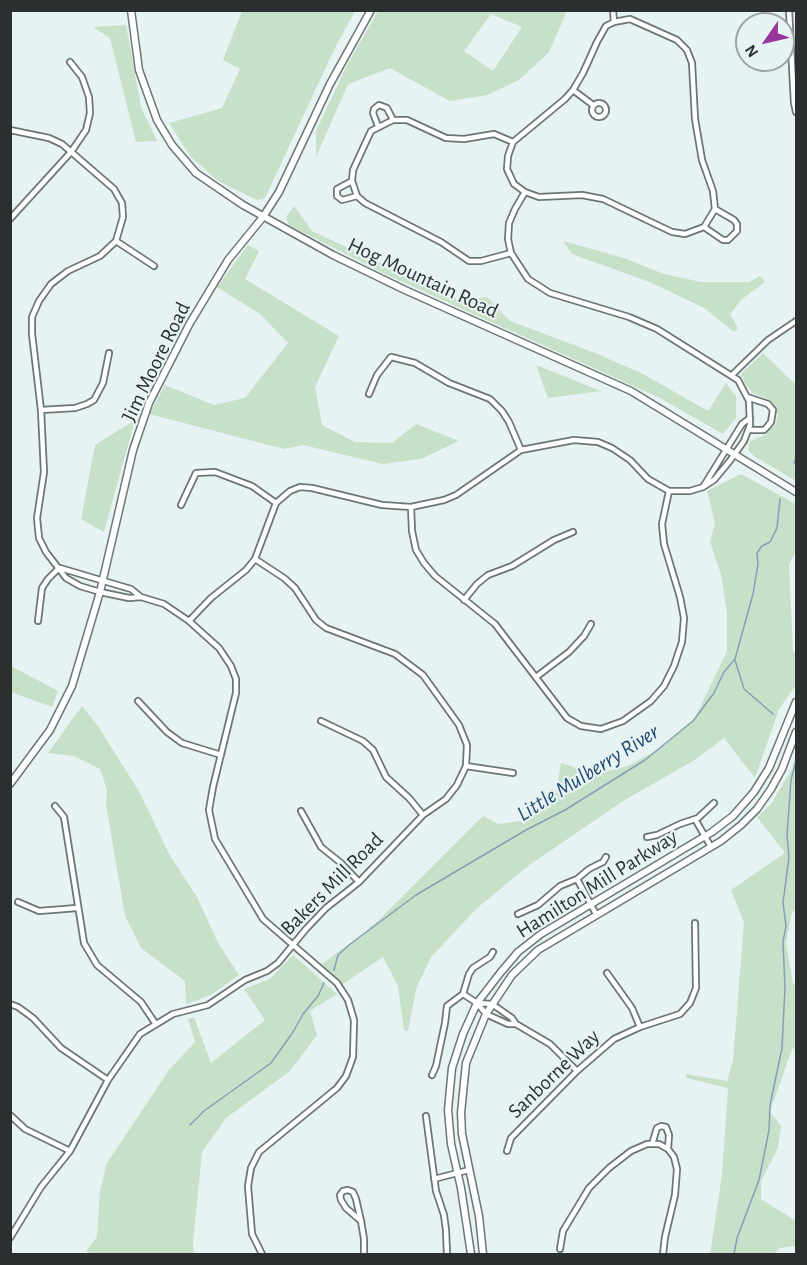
<!DOCTYPE html>
<style>
body{margin:0}
#map{position:relative;width:807px;height:1265px;overflow:hidden;background:#e7f2f2;font-family:"Alegreya Sans",sans-serif}
canvas{display:block}
.frame{position:absolute;inset:0;border:12px solid #2b2f2f;pointer-events:none}
.north{position:absolute;left:735px;top:12px;width:60px;height:60px;box-sizing:border-box;background:#e7f2f2;border:2px solid #9ca4a4;border-radius:50%;rotate:236deg;font-size:16px;font-weight:700;line-height:24px;text-align:center;color:#2b2f2f}
.north::after{content:'';display:block;margin:auto;width:21px;height:27px;background:#96359d;clip-path:polygon(50% 0,100% 100%,50% 72%,0 100%)}
</style>
<div id="map">
<canvas width="807" height="1265"></canvas>
<div class="frame"></div>
<div class="north">N</div>
</div>
<script>
const g = document.querySelector('canvas').getContext('2d');
g.lineJoin = 'round';
function fill(path, color) { g.fillStyle = color; g.fill(path, 'evenodd'); }
const toPath = rows => new Path2D(rows.map(r => 'M' + r).join(''));
function strokePath(path, color, width, dash) { g.strokeStyle = color; g.lineWidth = width; g.lineCap = dash ? 'butt' : 'round'; g.setLineDash(dash || []); g.stroke(path); }
function drawText(font, color, halo, rows, align = 'center') {
  g.font = font + ' "Alegreya Sans",sans-serif'; g.lineWidth = 4.5; g.setLineDash([]); g.textBaseline = 'middle'; g.strokeStyle = halo; g.fillStyle = color; for (const [text, x, y, turn = 0] of rows) {
    g.save(); g.translate(x, y); g.rotate((+turn || 0) * Math.PI / 180); g.textAlign = isNaN(turn) ? turn : align; if (halo) g.strokeText(text, 0, 0); g.fillText(text, 0, 0); g.restore();
  }
}
fill(toPath([
 [242,11,355,11,334,50,265,198,257,200,218,181,191,157,169,123,222,108,240,69,223,60],
 [378,11,378,10,567,11,549,52,519,80,487,95,450,101,390,68,348,84,316,157,316,131,347,65],
 [491,14,522,27,493,71,464,51],
 [126,25,141,107,157,141,136,142,110,38,93,27],
 [294,206,312,231,461,301,487,297,510,321,595,353,641,373,708,411,726,383,736,396,736,418,723,434,660,398,385,274,289,225,286,217],
 [563,241,624,258,664,274,701,282,749,282,760,276,765,282,742,299,730,314,738,328,734,332,704,308,650,282,572,254],
 [248,245,259,251,245,279,339,336,315,387,322,425,355,442,392,443,416,424,459,441,421,459,383,464,303,445,284,449,149,414,165,385,214,405,245,398,288,343,260,314,217,287],
 [763,353,796,385,796,481,754,456,748,450,750,441,765,435,776,424,778,414,771,401,753,393,746,385,741,374],
 [536,365,601,391,548,398],
 [135,420,104,532,81,519,95,445],
 [741,474,796,504,796,551,789,565,793,652,796,653,796,685,779,709,755,778,724,738,693,761,623,801,528,866,477,908,431,957,416,989,408,1031,404,1030,398,986,383,957,343,984,322,964,361,935,382,917,483,816,498,824,528,820,556,793,561,763,596,774,628,766,657,750,695,718,727,651,727,613,721,574,710,542,715,523,707,491],
 [11,666,58,691,52,707,11,692],
 [82,706,98,726,140,793,169,854,197,897,218,943,239,975,212,994,198,1000,186,1004,185,981,141,948,125,916,106,804,107,790,100,769,74,756,48,753],
 [796,754,796,909,792,912,786,943,793,984,796,983,796,1048,792,1049,770,1112,781,1126,778,1148,761,1181,761,1199,796,1221,796,1246,779,1248,774,1254,710,1254,722,1175,728,1088,686,1078,686,1074,727,1081,733,1061,744,922,731,890,785,853,757,817,771,804,792,769],
 [293,955,337,994,310,1011,317,1035,290,1071,226,1118,202,1152,193,1242,194,1254,91,1254,86,1251,97,1237,100,1191,107,1163,169,1070,195,1042,188,1019,194,1017,211,1063,265,1020,244,989,270,979]
]), '#c6e1c8');
strokePath(toPath([
 [794,463,796,458],
 [735,660,744,689,773,714],
 [334,970,338,955,349,945,416,895,526,830,565,810,645,760,693,721,714,693,724,672,735,659,753,594,758,564,757,553,762,546,770,542,777,528,780,499],
 [190,1125,204,1111,271,1063,293,1032,303,1014,318,996,324,983],
 [734,1254,737,1238,759,1180,769,1130,770,1105,782,1048,785,987,783,942,786,926,783,903,789,857,787,836,791,780,796,761]
]), '#869fb9', 1.5);
const minor = toPath([
 [613,10,614,22],
 [789,10,794,103,796,112],
 [630,19,677,40,687,50,692,63,695,119,702,160,713,191,715,209,704,227,685,234,672,232,603,199,582,195,539,197,525,192,514,184,507,169,508,156,513,142,565,99,573,90,583,73,597,42,606,26,614,22,630,19],
 [573,90,593,105],
 '592 110a7 7 0 1 1 14 0a7 7 0 1 1-14 0Z',
 [378,126,373,113,374,109,379,105,387,108,393,120],
 [10,130,49,138,62,144,114,189,122,203,123,217,116,241,100,256,68,271,51,284,39,301,32,317,32,334,41,410,44,472,37,518,39,538,46,552,66,578,80,586,100,592,129,598,141,597,164,604,189,621,219,648,231,666,236,679,236,693,213,787,209,810,215,839,263,919,337,983,348,1000,354,1020,353,1057,346,1076,337,1088,259,1152,251,1168,248,1186,252,1234,262,1254],
 [352,181,337,189,337,196,342,200,357,196],
 [10,219,71,152,86,130,90,113,89,97,82,77,70,62],
 [704,227,723,240,728,240,737,231,737,224,734,220,715,209],
 [116,241,154,266],
 [511,253,481,261,469,261,441,242,365,203,357,196,352,181,353,170,371,131,393,120,407,120,446,138,464,139,494,134,513,142],
 [732,375,768,340,796,321],
 [369,394,377,375,391,357,415,363,449,383,490,399,502,411,509,422,521,450],
 [747,397,768,404,773,410,771,422,767,427,764,430,749,430],
 [41,410,75,408,87,404,94,400,103,383,109,353],
 [703,487,742,424,750,418],
 [181,505,196,473,215,472,252,486,276,503],
 [411,507,412,531,416,550,424,563,435,576,495,624,567,718,581,726,601,729,623,721,651,701,664,686,674,666,682,642,684,618,680,597,664,544,662,524,669,491],
 [60,568,131,589,141,597],
 [464,600,477,584,488,575,512,566,554,540,573,532],
 [38,621,42,588,48,579,59,568],
 [189,621,211,598,246,570,255,559,276,503,290,491,300,487,312,488,382,505,411,507,444,500,456,495,521,450,574,440,598,442,612,448,630,460,648,479,669,491,690,491,703,487,714,480,729,462,744,441,750,425,749,401,738,380,657,329,629,317,550,293,528,279,511,253,508,239,509,223,515,209,525,192],
 [536,677,569,652,584,636,591,624],
 [138,701,167,732,182,743,221,755],
 [321,721,363,741,373,750,386,777,409,798,423,815],
 [466,766,513,773],
 [55,806,64,817,84,943,97,965,141,1002,155,1023],
 [301,811,321,847,341,863,359,882],
 [695,819,711,847],
 [647,837,657,835,680,824,698,818,714,803],
 [577,879,596,914],
 [18,902,39,911,77,908],
 [518,914,538,905,560,886,577,879,589,869,603,862,606,857],
 [607,973,632,1008,640,1027],
 [463,994,477,1003],
 [477,1003,492,1004,512,1018,516,1024,508,1024,486,1014,477,1003],
 [10,1004,18,1007,33,1018,61,1048,108,1080],
 [516,1024,550,1044,577,1071],
 [432,1075,436,1066,445,1023,447,1006,463,994,469,974,473,968,490,957,493,952],
 [10,1115,25,1129,70,1151],
 [426,1116,436,1191,444,1215,446,1230,447,1254],
 [652,1144,657,1128,661,1126,666,1127,669,1135,668,1149],
 [507,1151,511,1138,577,1071,614,1039,640,1027,680,1014,690,1003,696,988,695,923],
 [434,1179,469,1170],
 [361,1221,346,1208,341,1200,340,1195,343,1191,348,1190,353,1192,356,1199,361,1221,364,1239,364,1254],
 [10,1238,41,1187,70,1151,108,1080,140,1034,173,1014,208,1005,245,980,267,971,278,963,306,929,326,908,359,882,423,815,446,799,457,785,466,766,467,745,459,725,423,675,395,654,326,628,316,620,295,588,284,578,255,559],
 [560,1249,563,1231,589,1188,609,1168,631,1151,647,1144,659,1144,668,1149,674,1157,677,1169,675,1195,665,1237,663,1254]
]);
const tertiary = toPath([
 [131,10,139,70,157,120,172,145,196,173,243,205,333,255,405,290,631,391,796,492],
 [10,784,50,730,72,686,100,592,133,450,149,403,190,323,228,260,263,217,279,192,330,84,371,10],
 [471,1254,461,1188,451,1144,448,1110,452,1068,463,1034,477,1003,501,972,518,952,541,934,712,832,733,816,754,792,769,768,796,702],
 [483,1254,479,1216,462,1134,461,1113,466,1063,486,1014,512,975,538,950,721,841,741,825,757,809,771,789,782,769,796,732]
]);
strokePath(minor, '#6c7676', 8);
strokePath(tertiary, '#6c7676', 9);
strokePath(minor, '#fff', 4.5);
strokePath(tertiary, '#fff', 6);
drawText('21px', '#2b2f2f', '#e7f2f2', [
 ["Hog Mountain Road",423,278,25],
 ["Jim Moore Road",156,362,-64],
 ["Bakers Mill Road",332,884,-45],
 ["Hamilton Mill Parkway",597,884,-32],
 ["Sanborne Way",554,1074,-44]
]);
drawText('italic 22px', '#224a6f', '#e7f2f2', [
 ["Little Mulberry River",588,773,-32]
]);
</script>
